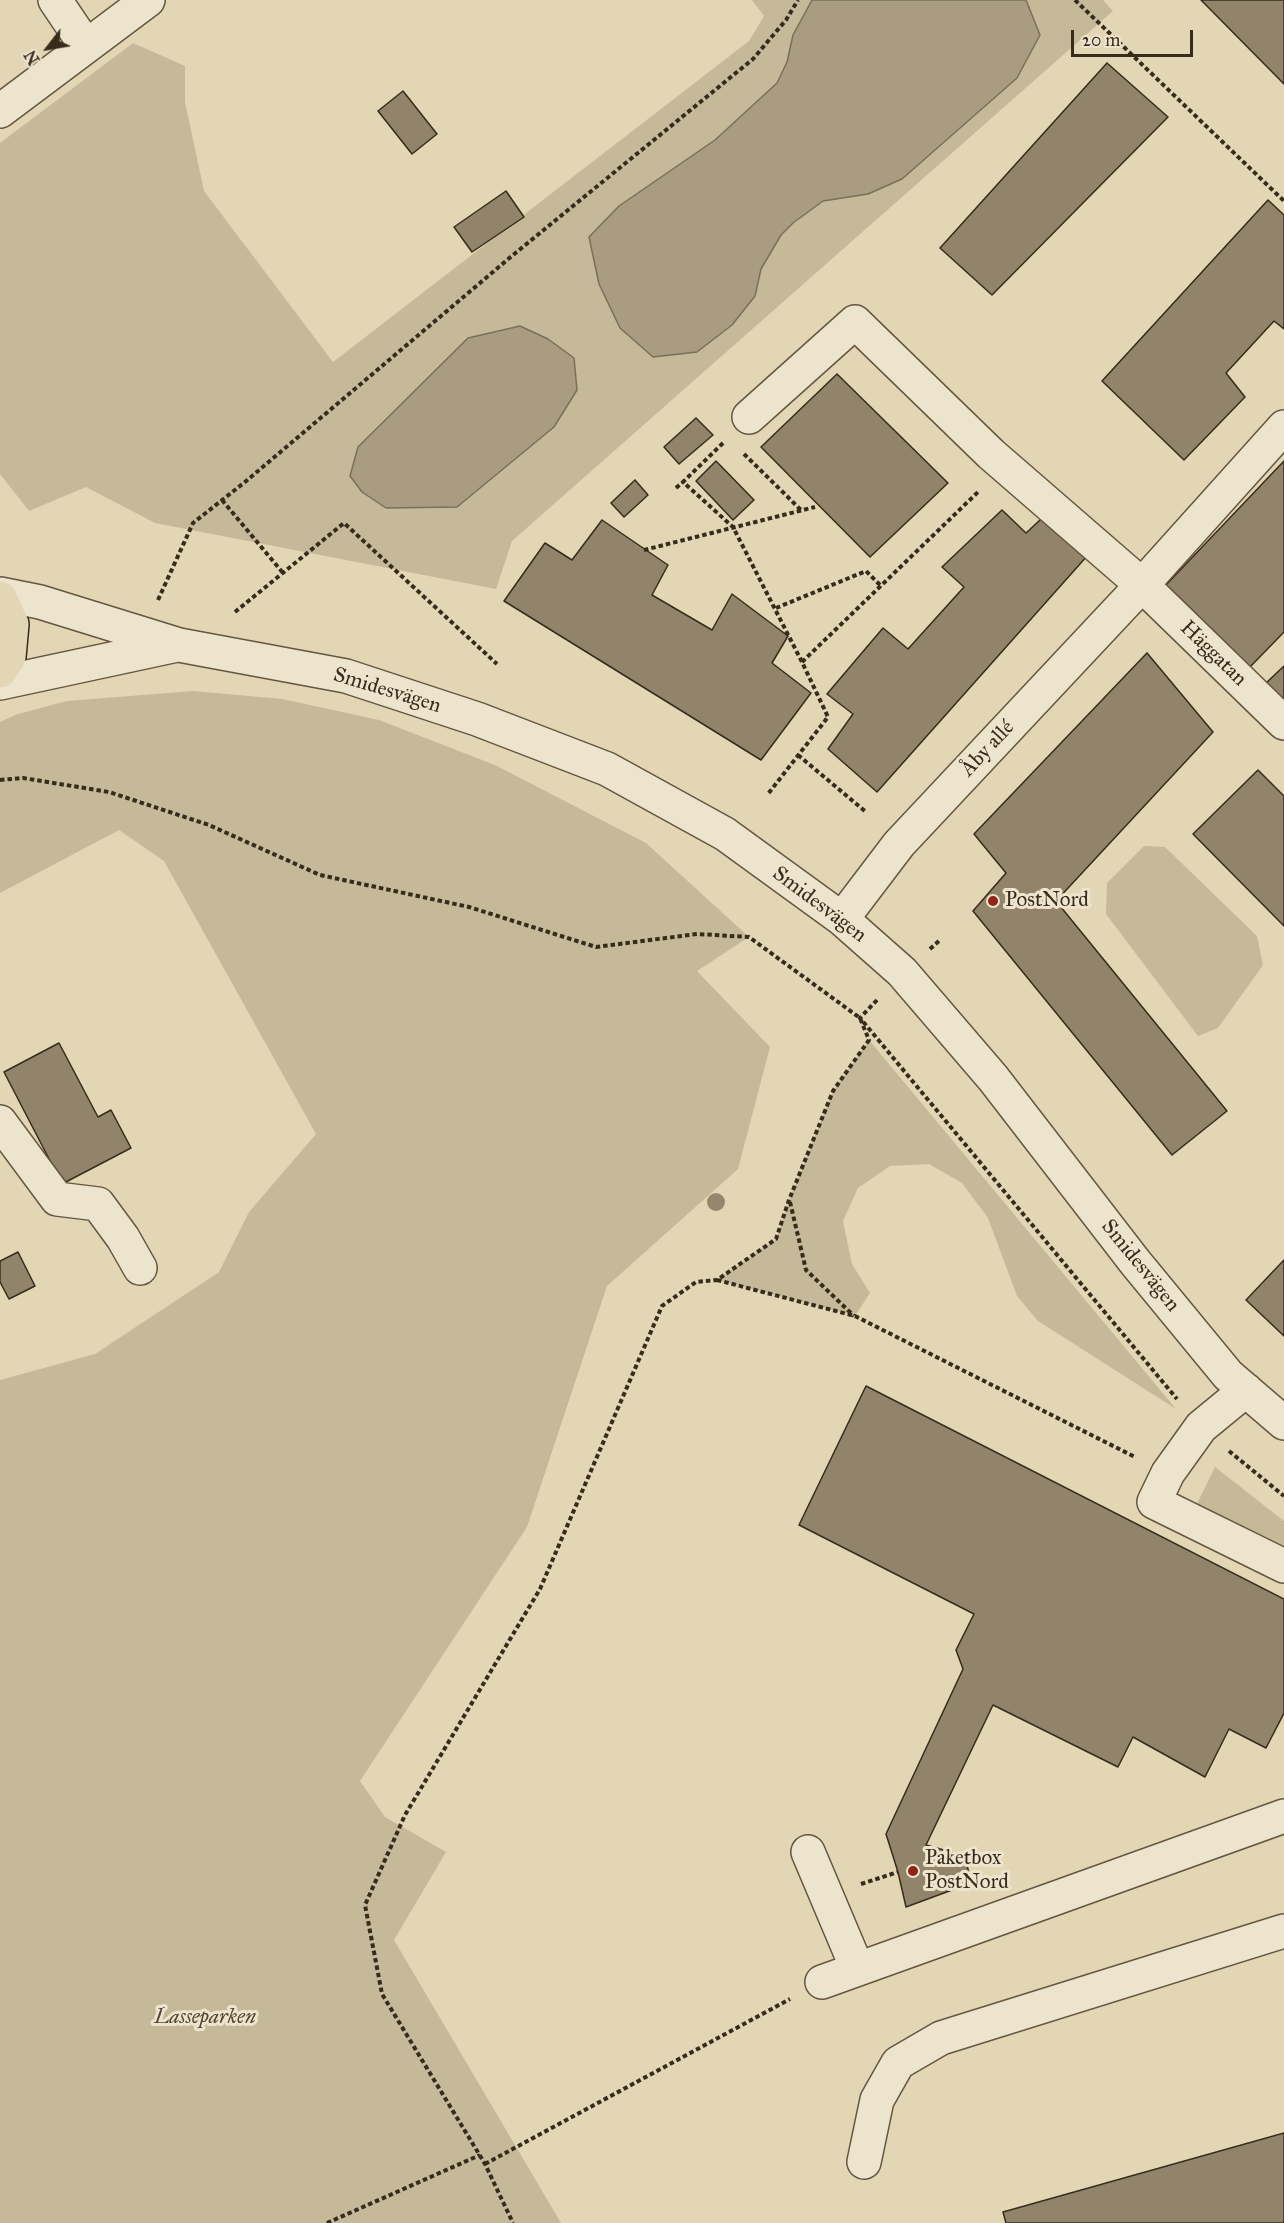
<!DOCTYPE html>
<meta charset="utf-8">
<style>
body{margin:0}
#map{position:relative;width:1284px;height:2223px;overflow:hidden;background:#e3d6b4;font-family:"IM FELL Great Primer",serif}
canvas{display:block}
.north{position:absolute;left:18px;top:18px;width:60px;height:60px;-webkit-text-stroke:4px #ede4ce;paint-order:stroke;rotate:239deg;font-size:16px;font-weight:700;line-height:24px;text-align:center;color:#392b1b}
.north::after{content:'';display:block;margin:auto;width:21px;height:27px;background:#392b1b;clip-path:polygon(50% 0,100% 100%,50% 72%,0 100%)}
.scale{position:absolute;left:1071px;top:30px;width:122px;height:27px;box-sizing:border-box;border:3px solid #392b1b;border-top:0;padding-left:8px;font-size:18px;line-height:21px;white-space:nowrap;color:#392b1b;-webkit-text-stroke:4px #ede4ce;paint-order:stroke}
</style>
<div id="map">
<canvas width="1284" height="2223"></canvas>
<div class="north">N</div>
<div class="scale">20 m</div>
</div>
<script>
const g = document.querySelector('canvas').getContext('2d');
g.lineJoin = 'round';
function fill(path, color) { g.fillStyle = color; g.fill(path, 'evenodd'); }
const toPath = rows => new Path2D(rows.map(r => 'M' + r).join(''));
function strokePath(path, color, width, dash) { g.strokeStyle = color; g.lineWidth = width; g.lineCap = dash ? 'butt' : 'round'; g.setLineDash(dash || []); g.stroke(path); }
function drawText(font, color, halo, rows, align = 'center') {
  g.font = font + ' "IM FELL Great Primer",serif'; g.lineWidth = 6; g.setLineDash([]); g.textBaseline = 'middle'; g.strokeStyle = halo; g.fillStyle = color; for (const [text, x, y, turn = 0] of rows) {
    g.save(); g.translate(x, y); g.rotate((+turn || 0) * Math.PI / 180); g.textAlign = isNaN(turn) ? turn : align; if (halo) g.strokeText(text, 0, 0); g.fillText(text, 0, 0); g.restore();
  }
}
fill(toPath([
 [752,0,1103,0,1113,11,512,541,496,589,155,523,86,487,29,511,0,474,0,143,133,43,185,66,185,102,204,191,333,362,749,41,764,16],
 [193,691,282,699,379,720,495,765,646,843,749,937,697,971,770,1047,738,1169,607,1286,527,1527,360,1781,385,1817,446,1852,394,1940,561,2223,0,2223,0,1380,95,1354,219,1272,249,1212,316,1134,164,861,119,830,0,893,0,722,18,714,67,701],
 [1144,846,1165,847,1257,936,1263,965,1218,1028,1198,1036,1106,914,1107,883],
 [869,1040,1176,1409,1038,1321,1017,1296,988,1218,962,1183,929,1164,890,1166,858,1188,843,1221,852,1264,870,1293,855,1316,717,1280,776,1239,789,1200,833,1091],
 [1215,1467,1284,1521,1284,1549,1196,1506]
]), '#c6b99a');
const water = toPath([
 [812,0,1026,0,1040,35,1017,78,902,179,868,194,823,201,793,223,781,235,761,269,755,296,732,325,697,352,653,357,620,328,599,284,589,237,619,206,715,140,777,83,787,62,793,35,812,0],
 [520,326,548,339,574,358,577,390,554,427,457,507,386,508,362,492,350,476,358,447,468,338,520,326]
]);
fill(water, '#a99c80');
strokePath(water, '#7c6f58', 1.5);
const building = toPath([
 [1201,0,1284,0,1284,84,1201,0],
 [1107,63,1168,117,992,295,940,248,1107,63],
 [403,91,437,134,412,154,378,111,403,91],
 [506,191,524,217,472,252,454,227,506,191],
 [1268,200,1284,215,1284,329,1274,321,1226,373,1245,397,1184,460,1102,381,1268,200],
 [837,374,948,483,870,557,761,447,837,374],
 [696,418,713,435,679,464,664,447,696,418],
 [716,461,754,500,733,520,696,481,716,461],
 [1284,461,1284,632,1250,667,1165,586,1284,461],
 [635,480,648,495,624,517,611,503,635,480],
 [1054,507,1096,546,877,792,828,749,853,714,827,694,883,628,908,649,964,587,942,567,1002,510,1026,533,1054,507],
 [602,520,668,565,652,595,712,630,732,594,788,636,772,663,811,693,761,760,504,601,545,543,572,560,602,520],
 [1147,653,1213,732,1056,901,1227,1111,1172,1155,973,911,1006,873,974,834,1147,653],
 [1284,666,1284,703,1265,684,1284,666],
 [1258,770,1284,796,1284,926,1193,834,1258,770],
 [59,1043,98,1117,111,1110,131,1148,62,1184,4,1072,59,1043],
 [18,1252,35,1286,9,1299,0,1282,0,1261,18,1252],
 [1284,1260,1284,1336,1246,1300,1284,1260],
 [866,1386,1284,1599,1284,1713,1266,1748,1229,1729,1205,1777,1133,1737,1118,1767,993,1705,926,1845,965,1856,971,1883,906,1907,898,1872,886,1834,963,1669,956,1650,974,1614,799,1525,866,1386],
 [1284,2133,1284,2223,1006,2223,1003,2212,1284,2133]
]);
fill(building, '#91846b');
strokePath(building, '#392b1b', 1.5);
const minor = toPath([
 [55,0,86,46],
 [0,111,148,0],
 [749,417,855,322,991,454,1142,585,1284,723],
 [0,594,40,602,179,645,346,676,477,719,607,769,725,834,842,919,902,972,993,1078,1135,1262,1228,1375,1284,1423],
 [0,683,177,645],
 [842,919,899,844,1142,585,1284,427],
 [0,1122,57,1199,98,1204,123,1238,140,1268],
 [1246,1390,1201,1427,1168,1473,1154,1502,1284,1566],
 [808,1852,857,1968],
 [822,1982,1284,1816],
 [864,2162,877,2100,898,2063,941,2038,1284,1931]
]);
const major = toPath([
 [0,598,12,624,9,657,0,671]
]);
strokePath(minor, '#645641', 36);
strokePath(major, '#392b1b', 36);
strokePath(toPath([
 [1075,0,1284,201],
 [723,443,683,482,733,527,802,662,828,717,768,794],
 [744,454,801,510],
 [676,488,683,482],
 [222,500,283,573],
 [644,550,815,507],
 [158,600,193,523,245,482,513,255,753,59,786,20,798,0],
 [776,608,866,571,880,585],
 [235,612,344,523,497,664],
 [802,662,978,492],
 [798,755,866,812],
 [0,780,23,778,109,792,209,825,320,875,469,907,596,947,697,934,749,937,860,1018,869,1040,833,1091,789,1200,776,1239,717,1280,696,1282,662,1306,540,1589,405,1815,365,1905,382,1994,485,2164,513,2223],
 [930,949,941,939],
 [877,1000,860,1018,1177,1399],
 [790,1202,806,1270,854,1316],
 [717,1280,855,1316,1135,1457],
 [1229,1451,1284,1496],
 [861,1884,898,1872],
 [485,2164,790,1999],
 [327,2223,480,2155]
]), '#392b1b', 4, [4.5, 3]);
strokePath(minor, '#ede4ce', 33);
strokePath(major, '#e3d6b4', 33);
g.fillStyle = '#95876e';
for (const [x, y] of [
 [716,1202]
]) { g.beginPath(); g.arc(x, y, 9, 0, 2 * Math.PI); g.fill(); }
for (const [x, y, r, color] of [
 [993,901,6,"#8f2418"],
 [913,1871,6,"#8f2418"]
]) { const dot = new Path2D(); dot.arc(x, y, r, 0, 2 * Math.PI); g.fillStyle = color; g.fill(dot); strokePath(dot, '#ede4ce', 2); }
drawText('21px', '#392b1b', '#ede4ce', [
 ["Häggatan",1213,654,44],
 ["Smidesvägen",387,691,17],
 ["Åby allé",988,749,-47],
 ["Smidesvägen",819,905,37],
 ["Smidesvägen",1140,1266,51]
]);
drawText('21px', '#392b1b', '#ede4ce', [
 ["PostNord",1005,901],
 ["Paketbox",925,1859],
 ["PostNord",925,1883]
], 'left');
drawText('italic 21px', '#554734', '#ede4ce', [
 ["Lasseparken",205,2018]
]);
</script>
